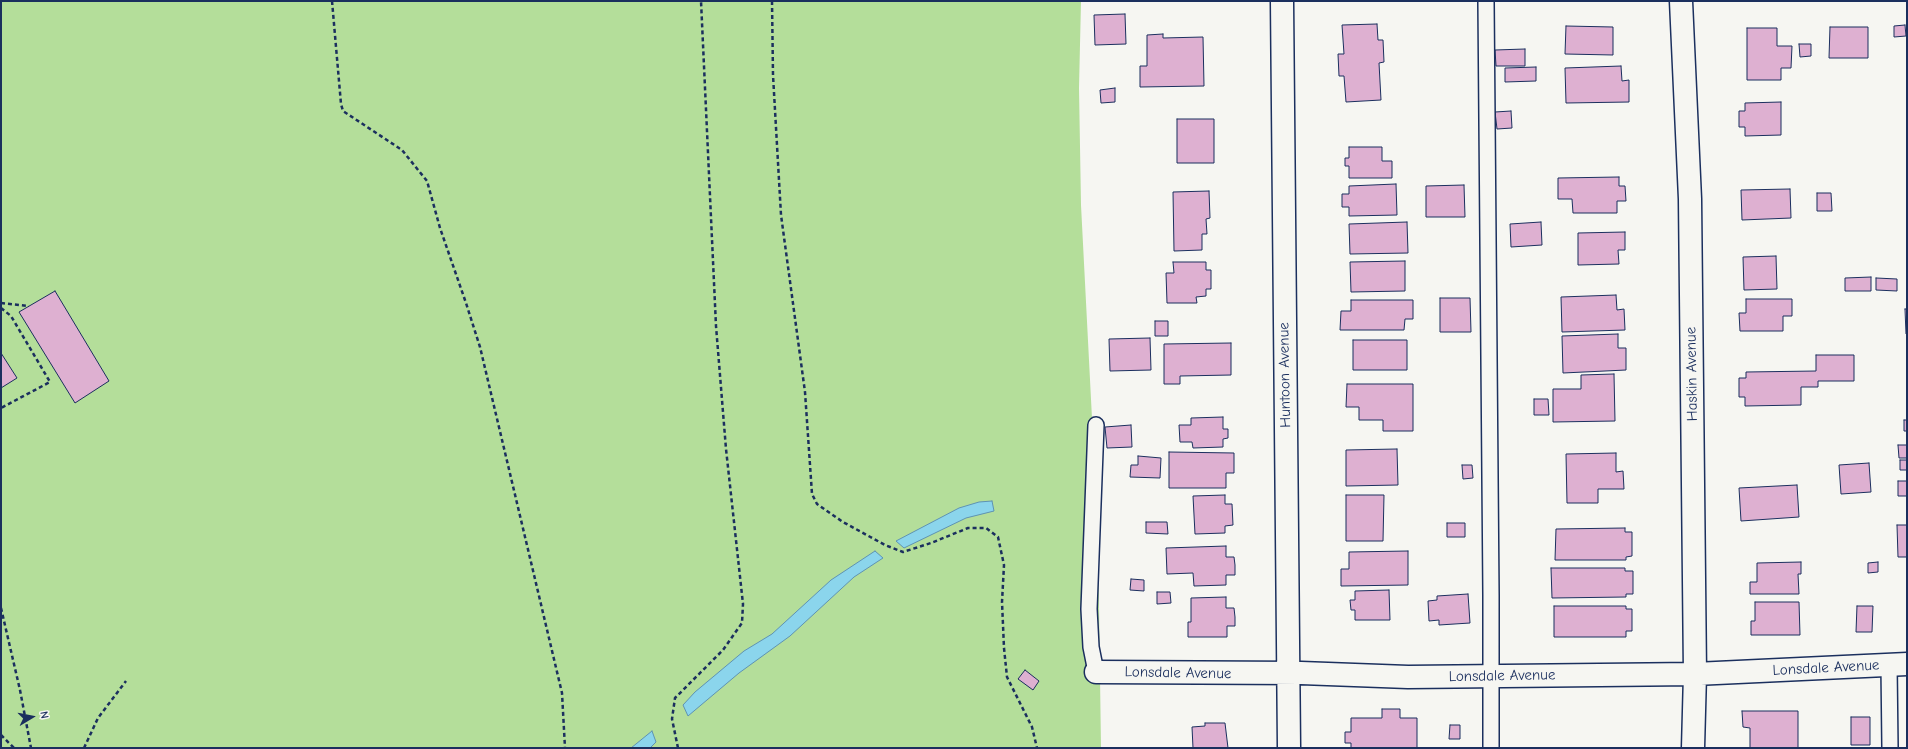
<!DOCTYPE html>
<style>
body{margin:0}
#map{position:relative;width:1908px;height:749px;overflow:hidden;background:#f6f6f2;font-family:"Comic Neue",sans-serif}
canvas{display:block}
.frame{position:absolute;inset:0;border:2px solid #1b2f5e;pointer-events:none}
.north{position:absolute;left:12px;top:697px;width:40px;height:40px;-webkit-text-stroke:3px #f6f6f2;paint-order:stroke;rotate:80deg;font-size:11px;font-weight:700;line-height:16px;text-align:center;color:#1b2f5e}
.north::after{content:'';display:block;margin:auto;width:14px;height:18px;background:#1b2f5e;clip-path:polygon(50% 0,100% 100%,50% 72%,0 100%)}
</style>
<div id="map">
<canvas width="1908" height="749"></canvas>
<div class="frame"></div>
<div class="north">N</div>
</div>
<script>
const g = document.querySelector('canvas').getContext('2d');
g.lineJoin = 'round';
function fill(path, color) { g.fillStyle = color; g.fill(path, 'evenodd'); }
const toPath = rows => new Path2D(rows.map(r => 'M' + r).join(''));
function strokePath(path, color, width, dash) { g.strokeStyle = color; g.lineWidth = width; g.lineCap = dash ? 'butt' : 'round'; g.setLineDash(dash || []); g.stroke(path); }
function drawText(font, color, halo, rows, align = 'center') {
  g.font = font + ' "Comic Neue",sans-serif'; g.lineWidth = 3.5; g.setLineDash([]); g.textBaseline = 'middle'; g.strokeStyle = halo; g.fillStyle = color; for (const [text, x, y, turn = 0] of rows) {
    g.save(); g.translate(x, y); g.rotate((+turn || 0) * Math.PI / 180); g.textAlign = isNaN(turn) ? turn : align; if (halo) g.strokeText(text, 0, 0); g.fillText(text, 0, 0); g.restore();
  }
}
fill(toPath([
 [1,1,1081,1,1079,88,1081,205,1098,535,1101,748,1,748]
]), '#b4de9a');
const water = toPath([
 [992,501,994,511,966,518,904,548,896,541,959,508,979,502,992,501],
 [875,551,883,558,854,577,790,636,739,673,688,716,683,705,695,692,744,651,772,634,831,580,875,551],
 [652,731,656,742,650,748,631,748,652,731]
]);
fill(water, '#8bd5ec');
strokePath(water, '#5e93b3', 1);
const building = toPath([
 [1125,14,1126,44,1095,45,1094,15,1125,14],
 [1377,24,1378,40,1383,40,1384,62,1379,63,1381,100,1346,102,1344,76,1339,76,1338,54,1344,54,1342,25,1377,24],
 [1905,25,1906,36,1894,37,1894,26,1905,25],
 [1566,26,1613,27,1613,55,1565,54,1566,26],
 [1830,27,1868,27,1868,58,1829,58,1830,27],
 [1747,28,1777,28,1777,46,1792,46,1791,68,1781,68,1781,80,1747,80,1747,28],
 [1163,34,1163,38,1203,37,1204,86,1140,87,1140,66,1147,66,1147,35,1163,34],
 [1799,44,1811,44,1811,56,1800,57,1799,44],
 [1525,49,1525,66,1496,66,1495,50,1525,49],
 [1621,66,1622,81,1629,80,1629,102,1566,103,1565,68,1621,66],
 [1536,67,1536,81,1505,82,1505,68,1536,67],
 [1115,88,1115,102,1101,103,1100,90,1115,88],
 [1781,102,1781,135,1745,136,1745,127,1739,127,1739,111,1745,111,1745,103,1781,102],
 [1511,111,1512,128,1497,129,1495,112,1511,111],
 [1177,119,1214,119,1214,163,1177,163,1177,119],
 [1349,147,1382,147,1382,161,1392,161,1392,178,1349,178,1349,166,1345,166,1345,158,1349,158,1349,147],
 [1619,177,1619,186,1625,186,1626,201,1617,201,1617,213,1573,213,1572,199,1558,199,1558,178,1619,177],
 [1396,184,1397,215,1349,216,1349,207,1342,207,1342,194,1349,194,1349,186,1396,184],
 [1464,185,1465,217,1426,217,1426,186,1464,185],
 [1790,189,1791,218,1742,220,1741,190,1790,189],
 [1209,191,1210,218,1206,219,1207,234,1202,234,1202,250,1174,251,1173,192,1209,191],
 [1817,193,1831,193,1832,211,1817,211,1817,193],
 [1407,222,1408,253,1350,254,1349,224,1407,222],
 [1541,222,1542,245,1511,247,1510,224,1541,222],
 [1625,232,1625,250,1618,250,1619,264,1578,265,1578,233,1625,232],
 [1776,256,1777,289,1744,290,1743,257,1776,256],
 [1405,261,1405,291,1351,292,1350,262,1405,261],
 [1173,262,1206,262,1206,270,1211,270,1211,289,1206,289,1206,296,1196,297,1197,303,1167,303,1166,273,1174,273,1173,262],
 [1871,277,1871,291,1845,291,1845,278,1871,277],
 [1876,278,1897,279,1897,291,1876,290,1876,278],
 [55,291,109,381,75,403,19,312,55,291],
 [1616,295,1617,310,1624,309,1625,330,1562,332,1561,297,1616,295],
 [1440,298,1470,298,1471,332,1440,332,1440,298],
 [1746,299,1792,299,1792,316,1783,316,1783,331,1740,331,1739,313,1746,313,1746,299],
 [1351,300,1413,300,1413,319,1405,319,1404,330,1340,330,1341,311,1351,311,1351,300],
 [1905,309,1907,309,1907,334,1906,334,1905,309],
 [1155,321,1168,321,1168,336,1155,336,1155,321],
 [1618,334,1618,348,1626,348,1626,370,1563,373,1562,336,1618,334],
 [1150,338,1151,370,1110,371,1109,339,1150,338],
 [1353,340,1407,340,1407,370,1353,370,1353,340],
 [1231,343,1231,375,1180,376,1180,384,1164,384,1164,344,1231,343],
 [1,353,17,378,1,388,1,353],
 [1816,355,1854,355,1854,381,1818,381,1818,387,1801,387,1801,405,1745,406,1745,397,1739,397,1739,378,1746,378,1746,372,1816,371,1816,355],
 [1614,374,1615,421,1553,422,1553,389,1581,389,1581,375,1614,374],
 [1347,384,1413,384,1413,431,1383,431,1383,420,1359,420,1359,407,1346,407,1347,384],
 [1534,399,1548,399,1549,415,1534,415,1534,399],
 [1223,417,1223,429,1228,429,1228,438,1223,439,1223,447,1193,448,1192,442,1180,442,1179,425,1191,425,1191,418,1223,417],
 [1904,420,1907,420,1907,431,1904,431,1904,420],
 [1131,425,1132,447,1107,448,1105,427,1131,425],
 [1898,445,1907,445,1907,458,1899,458,1898,445],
 [1397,449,1398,485,1346,486,1346,450,1397,449],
 [1169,452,1234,453,1234,473,1226,473,1226,488,1169,488,1169,452],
 [1616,453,1616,472,1623,471,1624,489,1598,489,1598,503,1567,503,1566,454,1616,453],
 [1138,456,1161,458,1160,478,1130,477,1131,465,1138,465,1138,456],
 [1900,460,1907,460,1907,470,1900,470,1900,460],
 [1869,463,1871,492,1841,494,1839,465,1869,463],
 [1462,465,1472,465,1473,478,1463,479,1462,465],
 [1898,481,1907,481,1907,496,1898,496,1898,481],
 [1797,485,1799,517,1741,521,1739,488,1797,485],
 [1225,495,1225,504,1232,504,1233,525,1225,526,1225,533,1195,534,1193,496,1225,495],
 [1346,495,1384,495,1383,541,1346,541,1346,495],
 [1146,522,1167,522,1168,534,1146,533,1146,522],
 [1447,523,1465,523,1465,537,1447,537,1447,523],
 [1897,525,1907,525,1907,557,1898,557,1897,525],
 [1625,528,1625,532,1632,532,1632,556,1626,557,1626,560,1555,560,1556,529,1625,528],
 [1226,546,1226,557,1234,557,1235,565,1235,575,1226,575,1226,585,1194,586,1193,573,1167,574,1166,548,1226,546],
 [1408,551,1408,585,1341,586,1341,569,1349,569,1349,552,1408,551],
 [1801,562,1801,574,1798,574,1799,594,1750,594,1750,582,1757,582,1757,563,1801,562],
 [1878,562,1878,572,1868,573,1868,563,1878,562],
 [1551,568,1625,568,1625,571,1633,571,1633,594,1626,594,1626,597,1552,598,1551,568],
 [1131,579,1144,580,1144,591,1130,590,1131,579],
 [1389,590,1390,620,1355,620,1355,610,1351,610,1350,600,1355,600,1355,591,1389,590],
 [1157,592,1170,592,1171,603,1157,604,1157,592],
 [1468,594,1470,623,1439,625,1439,620,1429,621,1428,601,1437,600,1437,596,1468,594],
 [1226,597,1226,608,1234,608,1235,617,1235,626,1227,626,1227,637,1188,637,1188,622,1191,622,1191,598,1226,597],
 [1755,602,1799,602,1800,635,1751,635,1751,621,1755,621,1755,602],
 [1554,606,1626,606,1626,609,1632,609,1632,631,1626,631,1626,637,1554,637,1554,606],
 [1857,606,1873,606,1872,632,1856,632,1857,606],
 [1025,670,1039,681,1033,690,1018,679,1025,670],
 [1382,709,1400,709,1400,718,1417,718,1417,748,1351,748,1351,743,1345,743,1345,732,1351,732,1351,718,1382,718,1382,709],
 [1742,711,1798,711,1798,748,1750,748,1750,728,1743,727,1742,711],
 [1851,717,1870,717,1870,745,1851,745,1851,717],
 [1205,723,1225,723,1228,748,1193,748,1192,727,1205,726,1205,723],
 [1450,725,1460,725,1460,739,1449,739,1450,725]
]);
fill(building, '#deb0d1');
strokePath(building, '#1b2f5e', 1);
const service = toPath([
 [1486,1,1491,595,1491,748],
 [1096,425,1089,609,1091,647,1096,672],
 [1889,665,1890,748]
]);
const minor = toPath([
 [1282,1,1289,748],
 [1681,1,1690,199,1695,674,1693,748],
 [1096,672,1301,673,1408,677,1695,674,1907,664]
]);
strokePath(service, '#1b2f5e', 18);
strokePath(minor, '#1b2f5e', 25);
strokePath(toPath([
 [332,1,341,104,343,111,402,150,427,181,440,228,466,303,480,347,562,693,565,748],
 [772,1,773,75,781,215,805,392,812,494,817,504,843,522,885,545,903,552,931,543,968,528,986,528,998,537,1004,565,1002,602,1004,648,1007,677,1032,727,1037,748],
 [1,303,29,306],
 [1,308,11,316,50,382,1,408],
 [1,608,20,690,31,748],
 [1,735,14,748],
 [84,748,98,718,126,681],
 [678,748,672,719,675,698,723,650,742,623,743,604,726,449,716,326,701,1]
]), '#1b2f5e', 2.5, [4, 3]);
strokePath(service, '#f6f6f2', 15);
strokePath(minor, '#f6f6f2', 22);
drawText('15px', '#1b2f5e', '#f6f6f2', [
 ["Haskin Avenue",1692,374,-91],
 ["Huntoon Avenue",1285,375,-91],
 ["Lonsdale Avenue",1826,668,-3],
 ["Lonsdale Avenue",1178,673,1],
 ["Lonsdale Avenue",1502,676,-1]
]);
</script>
